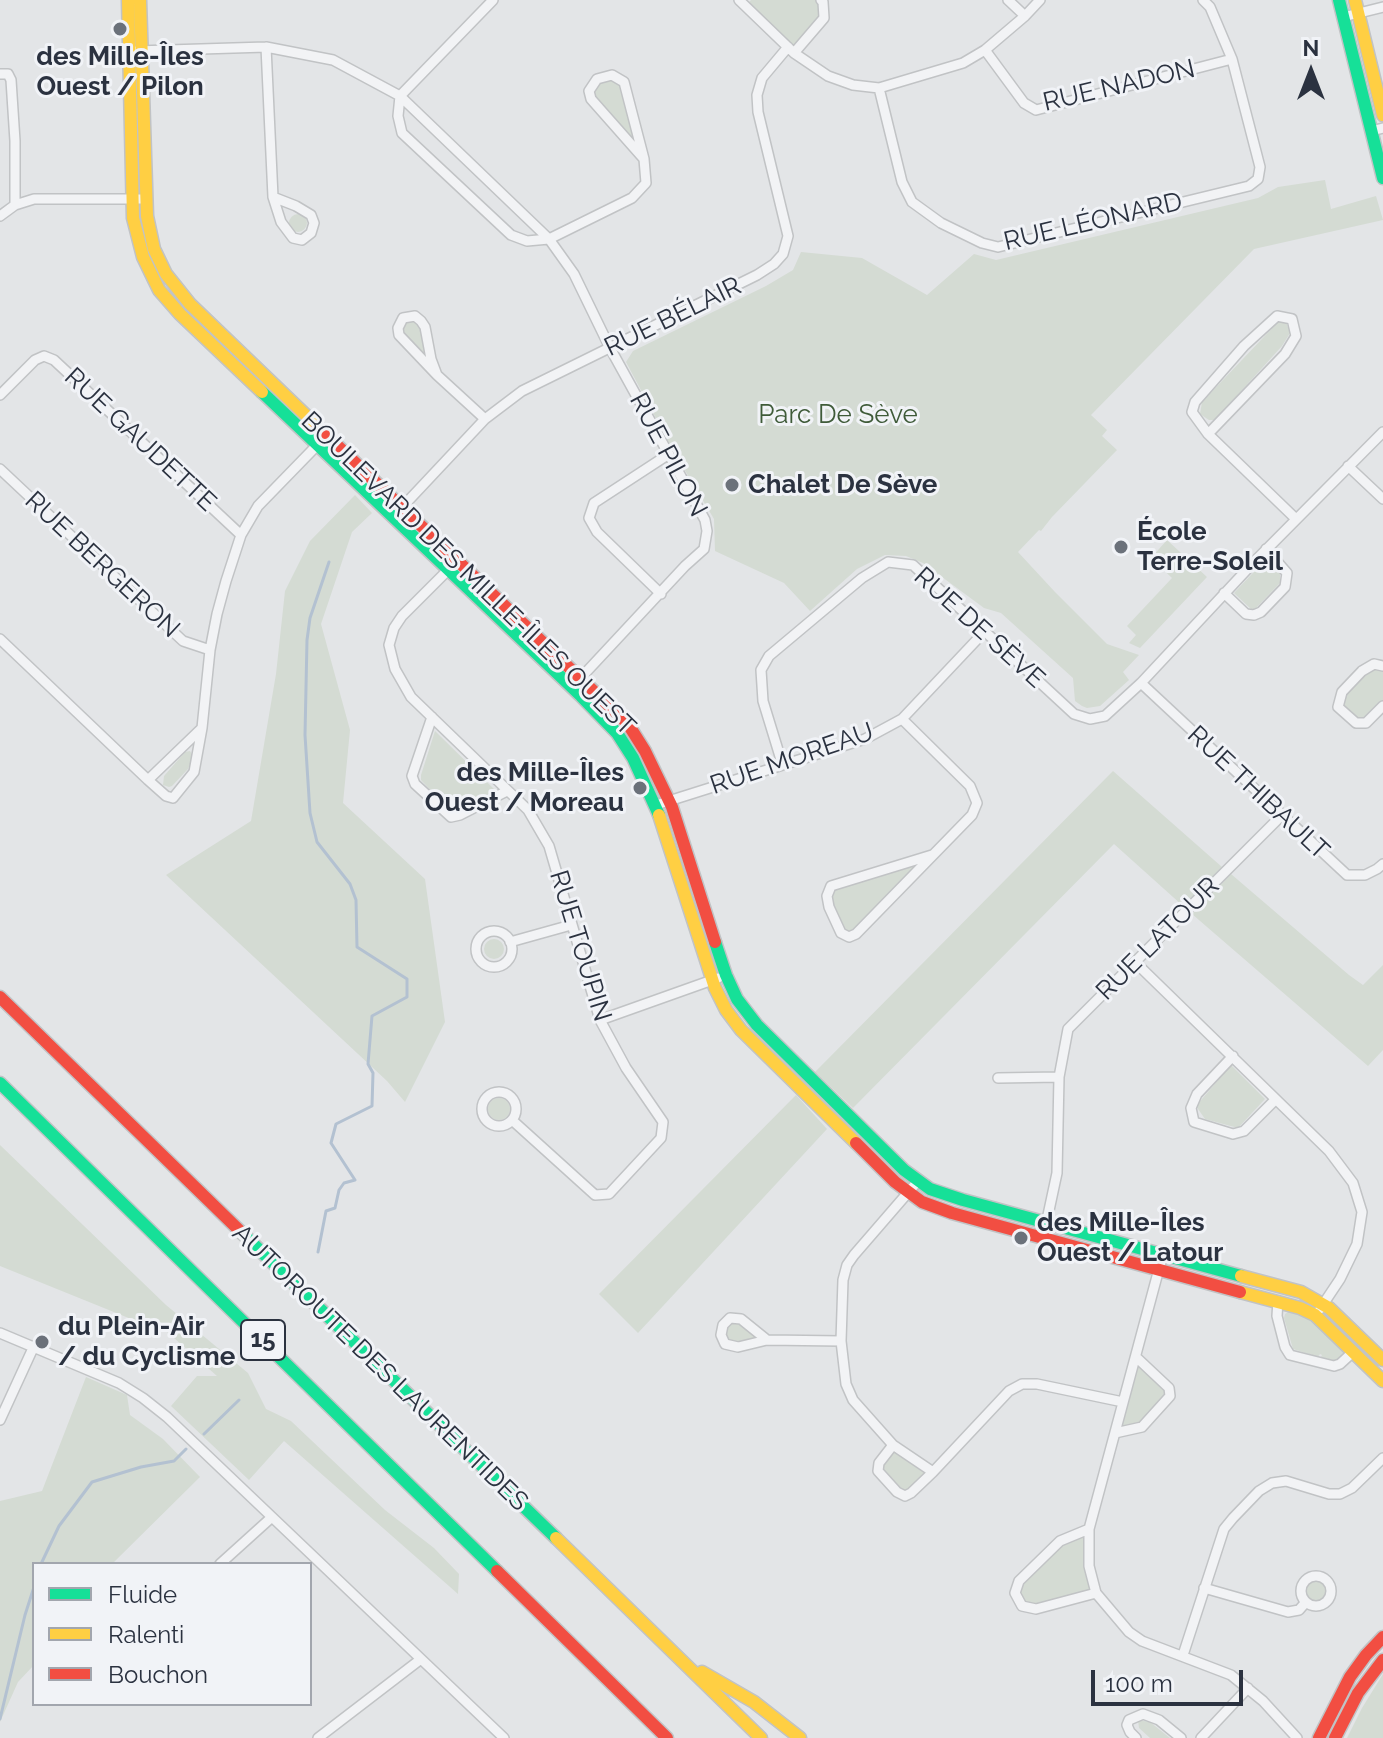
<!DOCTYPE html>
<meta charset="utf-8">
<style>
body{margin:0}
#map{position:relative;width:1383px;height:1738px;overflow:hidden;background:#e3e5e7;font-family:Raleway,sans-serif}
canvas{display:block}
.legend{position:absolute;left:32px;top:1562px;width:280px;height:144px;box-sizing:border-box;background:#f1f3f7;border:2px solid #a2a6ae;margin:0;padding:10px 14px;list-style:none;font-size:24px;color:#2b3240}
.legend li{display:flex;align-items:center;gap:16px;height:40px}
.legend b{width:40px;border:2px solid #a2a6ae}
.north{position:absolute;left:1271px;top:32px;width:80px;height:80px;-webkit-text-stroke:6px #f1f3f7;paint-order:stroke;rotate:0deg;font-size:22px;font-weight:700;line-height:32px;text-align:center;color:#2b3240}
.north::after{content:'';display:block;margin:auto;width:28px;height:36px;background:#2b3240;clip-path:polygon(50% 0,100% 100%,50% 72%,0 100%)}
.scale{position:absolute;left:1091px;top:1670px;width:152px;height:36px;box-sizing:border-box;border:4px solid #2b3240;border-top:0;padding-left:10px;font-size:24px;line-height:28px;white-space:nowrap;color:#2b3240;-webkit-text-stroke:6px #f1f3f7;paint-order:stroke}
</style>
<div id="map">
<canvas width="1383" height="1738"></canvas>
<ul class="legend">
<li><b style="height:10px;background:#16e098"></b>Fluide</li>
<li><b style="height:10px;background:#ffcf43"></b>Ralenti</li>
<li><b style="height:10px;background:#f24e42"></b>Bouchon</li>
</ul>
<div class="north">N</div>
<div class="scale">100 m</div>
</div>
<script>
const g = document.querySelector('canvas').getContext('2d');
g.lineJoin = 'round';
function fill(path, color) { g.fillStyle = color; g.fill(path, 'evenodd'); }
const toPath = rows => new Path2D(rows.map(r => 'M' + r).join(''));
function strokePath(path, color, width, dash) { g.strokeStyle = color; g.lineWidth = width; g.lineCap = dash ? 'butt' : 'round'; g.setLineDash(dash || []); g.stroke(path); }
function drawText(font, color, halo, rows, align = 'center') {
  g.font = font + ' Raleway,sans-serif'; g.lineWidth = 6; g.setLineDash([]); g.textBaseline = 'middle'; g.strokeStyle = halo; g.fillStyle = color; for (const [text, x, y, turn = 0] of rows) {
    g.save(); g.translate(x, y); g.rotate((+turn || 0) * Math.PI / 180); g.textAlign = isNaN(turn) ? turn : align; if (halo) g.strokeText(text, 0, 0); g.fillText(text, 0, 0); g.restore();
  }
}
fill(toPath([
 [751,0,816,0,819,3,820,15,794,48,745,6],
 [613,79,620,85,636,145,594,97,594,93,600,82],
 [1325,180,1331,209,1376,196,1383,220,1254,249,1091,415,1107,430,1102,436,1117,450,1052,517,1041,531,1039,530,1018,552,1055,592,1107,644,1139,655,1123,672,1129,680,1100,706,1087,708,1082,706,1075,701,1073,678,1001,613,984,608,923,563,906,556,885,555,857,569,810,611,784,583,715,551,714,519,674,452,626,362,633,351,766,286,793,270,801,252,862,258,927,295,974,254,996,260,1258,198,1278,187],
 '289 223a9 9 0 1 1 18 0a9 9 0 1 1-18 0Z',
 [415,319,419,323,432,366,402,333,402,327,406,320],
 [1279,321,1286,322,1290,333,1282,346,1215,420,1209,420,1200,414,1202,402],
 [355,495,372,513,352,532,321,624,350,730,343,803,425,879,445,1022,405,1102,387,1081,166,875,251,821,276,674,285,591,310,541],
 [1167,540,1207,577,1140,648,1129,643,1136,635,1127,626,1172,578,1151,558],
 [1266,559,1280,573,1280,583,1256,608,1252,610,1234,593],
 [1383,666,1383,704,1366,723,1356,723,1338,707,1342,692,1362,671],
 [435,731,494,789,492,796,459,811,449,810,421,780,421,775],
 [190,751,193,756,188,769,172,786,169,787,163,785,164,776,185,752],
 [1113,771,1222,867,1183,906,1114,844,853,1108,815,1072],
 [932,855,849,937,829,907,831,886],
 [1231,874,1349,975,1363,985,1383,965,1383,1050,1368,1066,1192,914],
 '484 949a10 10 0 1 1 20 0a10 10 0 1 1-20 0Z',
 [1231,1065,1265,1099,1238,1128,1205,1119,1196,1106],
 [796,1095,827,1129,638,1333,599,1294],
 '488 1109a11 11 0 1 1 22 0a11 11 0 1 1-22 0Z',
 [0,1145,166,1305,248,1373,266,1409,291,1421,385,1510,434,1548,459,1574,458,1594,284,1441,249,1480,171,1406,197,1376,217,1376,157,1323,141,1323,0,1266],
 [1290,1311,1309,1318,1320,1327,1344,1350,1343,1353,1337,1360,1332,1360,1321,1357,1322,1355,1320,1354,1318,1357,1293,1349,1284,1318,1285,1314],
 [741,1320,765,1339,738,1346,727,1343,723,1325],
 [1137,1361,1167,1388,1168,1394,1142,1425,1118,1431],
 [86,1377,127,1395,130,1415,163,1439,200,1477,112,1564,34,1564,34,1665,18,1682,0,1722,0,1501,42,1491],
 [894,1447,931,1471,904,1494,878,1471],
 [1086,1532,1093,1590,1037,1606,1024,1603,1017,1594,1021,1584,1061,1541],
 '1305 1590a11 11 0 1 1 22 0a11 11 0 1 1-22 0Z',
 [1383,1674,1383,1738,1347,1738,1362,1708],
 [1138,1720,1150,1722,1170,1738,1150,1738,1139,1728]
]), '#d4dbd3');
strokePath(toPath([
 [318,1252,326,1211,335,1208,339,1190,344,1183,355,1180,331,1143,336,1124,372,1106,373,1073,368,1064,372,1016,407,997,407,979,357,947,356,900,350,884,317,842,310,813,305,735,307,640,310,618,329,562],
 [204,1434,239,1400],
 [41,1564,59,1526,92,1482,141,1467,174,1461,186,1449],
 [0,1719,25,1615,34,1587]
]), '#b3c1d1', 3);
const street = toPath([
 [493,0,400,96,398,116,402,133,511,235,527,241,549,239,632,198,646,183,644,159,624,82,612,75,597,79,589,91,591,99,644,159],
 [739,0,794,53,828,76,853,85,879,88,963,63,985,50,1025,16,1040,0],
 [1008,0,1025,16],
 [1343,17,1383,7],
 [266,47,273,197,281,222,293,238,302,240,311,233,314,223,311,215,296,206,273,197],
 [985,50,1024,103,1036,110,1232,59],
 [136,51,266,47,333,60,400,96,549,239,574,274,610,348,705,520,707,531,704,549,685,566,576,683],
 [794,53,824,18,823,2,821,0],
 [0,74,8,74,11,80,15,141,15,205],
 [879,88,902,182,912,202,941,223,982,243,998,247,1249,186,1258,179,1260,167,1232,59,1210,7,1203,0],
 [1371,131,1383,128],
 [0,216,15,205,34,199,146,199],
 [437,375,399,335,398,328,403,318,415,316,421,321,425,327,431,359,437,375,485,419],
 [0,395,35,360,44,356,54,360,241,535],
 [1208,434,1285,354,1296,336,1292,319,1277,316,1244,346,1195,402,1192,412,1208,434,1296,519],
 [1348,466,1383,499],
 [0,469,183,641,210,650],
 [393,517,485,419,522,391,757,275,774,264,783,254,788,236,758,112,757,95,762,78,788,47],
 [452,566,402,616,394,628,389,645,395,669,411,697,528,810,549,846,600,1020,626,1068,663,1122,661,1138,609,1194,595,1195,512,1120],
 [1224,593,1246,614,1254,615,1261,612,1285,587,1287,573,1266,549],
 [661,594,597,532,589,518,594,503,669,454],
 [0,639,148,780,166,796,173,798,194,772,202,728,210,650,217,614,226,581,241,535,258,506,327,435],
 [1383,666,1374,664,1362,671,1342,692,1338,707,1356,723,1366,723,1383,706],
 [1141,683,1347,875,1365,875,1377,869,1383,864],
 [432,717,412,776,415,784,451,817,460,815,507,791],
 [902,719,970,786,977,803,972,815,856,934,849,937,841,933,829,907,827,896,831,886,932,855],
 [782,763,763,701,761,670,769,656,862,578,888,562,913,565,1074,714,1090,719,1105,716,1141,683,1254,562,1383,432],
 [148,780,202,728],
 [656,805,865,739,902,719,986,630],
 '476 949a18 18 0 1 1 36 0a18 18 0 1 1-36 0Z',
 [510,942,571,925],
 [1135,962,1329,1151,1353,1183,1362,1212,1357,1244,1340,1279,1320,1309],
 [600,1020,718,978],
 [1233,1056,1197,1094,1191,1108,1194,1122,1233,1134,1244,1131,1275,1100],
 [998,1078,1059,1077],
 '482 1109a17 17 0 1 1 34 0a17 17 0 1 1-34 0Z',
 [918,1181,854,1255,847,1265,843,1280,841,1341,846,1384,853,1400,893,1445,933,1472,1009,1391,1022,1384,1037,1384,1123,1402],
 [1045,1229,1057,1173,1059,1077,1068,1029,1282,815],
 [1163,1254,1089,1529,1089,1566,1096,1593,1129,1632,1142,1641,1231,1675,1263,1701,1297,1738],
 [1278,1301,1277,1316,1285,1347,1290,1355,1334,1366,1340,1364,1353,1352],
 [0,1333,119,1383,143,1398,167,1417,504,1738],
 [767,1340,741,1319,730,1318,723,1325,721,1335,725,1344,738,1347,767,1340,841,1341],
 [0,1420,34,1346],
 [1115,1433,1142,1427,1170,1396,1169,1388,1136,1357],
 [893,1445,879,1463,878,1471,897,1492,905,1496,911,1493,933,1472],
 [1089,1529,1060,1541,1019,1581,1015,1593,1022,1606,1036,1609,1096,1593],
 [220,1564,272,1517],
 '1301 1591a15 15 0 1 1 30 0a15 15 0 1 1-30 0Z',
 [1204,1588,1288,1612,1299,1610,1306,1602],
 [1183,1655,1224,1529,1233,1518,1259,1491,1272,1483,1286,1481,1329,1494,1340,1494,1352,1488,1383,1458],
 [318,1738,421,1659],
 [1136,1738,1130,1732,1127,1725,1129,1720,1143,1714,1159,1720,1181,1738],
 [1201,1738,1248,1688]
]);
const fast = toPath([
 [1339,0,1383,178],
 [262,392,581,696,617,733,633,758,659,815],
 [715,942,726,975,737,999,757,1025,904,1170,930,1189,963,1200,1241,1276],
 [0,1083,497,1571],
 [241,1232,556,1538]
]);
const slow = toPath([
 [128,0,133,218,143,257,159,290,180,314,262,392],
 [140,0,147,216,154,249,166,274,190,304,317,426],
 [1355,0,1383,115],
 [659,815,715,988,726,1010,741,1030,856,1143],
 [1241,1276,1301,1292,1329,1308,1383,1360],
 [1240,1292,1300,1308,1315,1315,1383,1381],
 [556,1538,761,1738],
 [702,1672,754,1702,800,1738]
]);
const jam = toPath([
 [317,426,628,724,645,751,672,807,715,942],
 [0,997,241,1232],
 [856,1143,895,1182,922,1202,952,1213,1240,1292],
 [497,1571,667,1738],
 [1319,1738,1350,1677,1366,1655,1383,1637],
 [1335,1738,1358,1693,1383,1660]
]);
strokePath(street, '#c1c3c5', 12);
strokePath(fast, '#c1c3c5', 15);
strokePath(slow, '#c1c3c5', 15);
strokePath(jam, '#c1c3c5', 15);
strokePath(street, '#f2f3f5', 9);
strokePath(fast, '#16e098', 12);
strokePath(slow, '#ffcf43', 12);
strokePath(jam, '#f24e42', 12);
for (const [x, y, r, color] of [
 [120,29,8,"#6b717a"],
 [732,485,8,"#6b717a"],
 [1121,547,8,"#6b717a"],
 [640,788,8,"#6b717a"],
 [1021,1238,8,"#6b717a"],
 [42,1342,8,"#6b717a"]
]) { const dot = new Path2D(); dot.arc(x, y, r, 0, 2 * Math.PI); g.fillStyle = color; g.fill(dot); strokePath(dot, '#f1f3f7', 3); }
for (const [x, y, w] of [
 [263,1340,44]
]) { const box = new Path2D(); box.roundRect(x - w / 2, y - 20, w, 40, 6); g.fillStyle = '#f1f3f7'; g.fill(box); strokePath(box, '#2b3240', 2); }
drawText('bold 24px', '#2b3240', null, [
 ["15",263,1340]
]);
drawText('bold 26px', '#2b3240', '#f1f3f7', [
 ["des Mille-Îles",120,57,"center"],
 ["Ouest / Pilon",120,87,"center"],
 ["Chalet De Sève",748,485],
 ["École",1137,532],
 ["Terre-Soleil",1137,562],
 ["des Mille-Îles",624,773,"right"],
 ["Ouest / Moreau",624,803,"right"],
 ["des Mille-Îles",1037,1223],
 ["Ouest / Latour",1037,1253],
 ["du Plein-Air",58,1327],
 ["/ du Cyclisme",58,1357]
], 'left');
drawText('26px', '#2b3240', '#f1f3f7', [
 ["RUE NADON",1119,86,-13],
 ["RUE LÉONARD",1093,222,-13],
 ["RUE BÉLAIR",673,317,-26],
 ["RUE GAUDETTE",140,440,43],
 ["RUE PILON",668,455,62],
 ["RUE BERGERON",102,565,43],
 ["BOULEVARD DES MILLE-ÎLES OUEST",468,574,44],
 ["RUE DE SÈVE",979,628,42],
 ["RUE MOREAU",792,759,-19],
 ["RUE THIBAULT",1258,793,43],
 ["RUE LATOUR",1158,939,-45],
 ["RUE TOUPIN",580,946,73],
 ["AUTOROUTE DES LAURENTIDES",380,1368,44]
]);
drawText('26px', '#3f5b39', '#f1f3f7', [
 ["Parc De Sève",838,415]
]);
</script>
